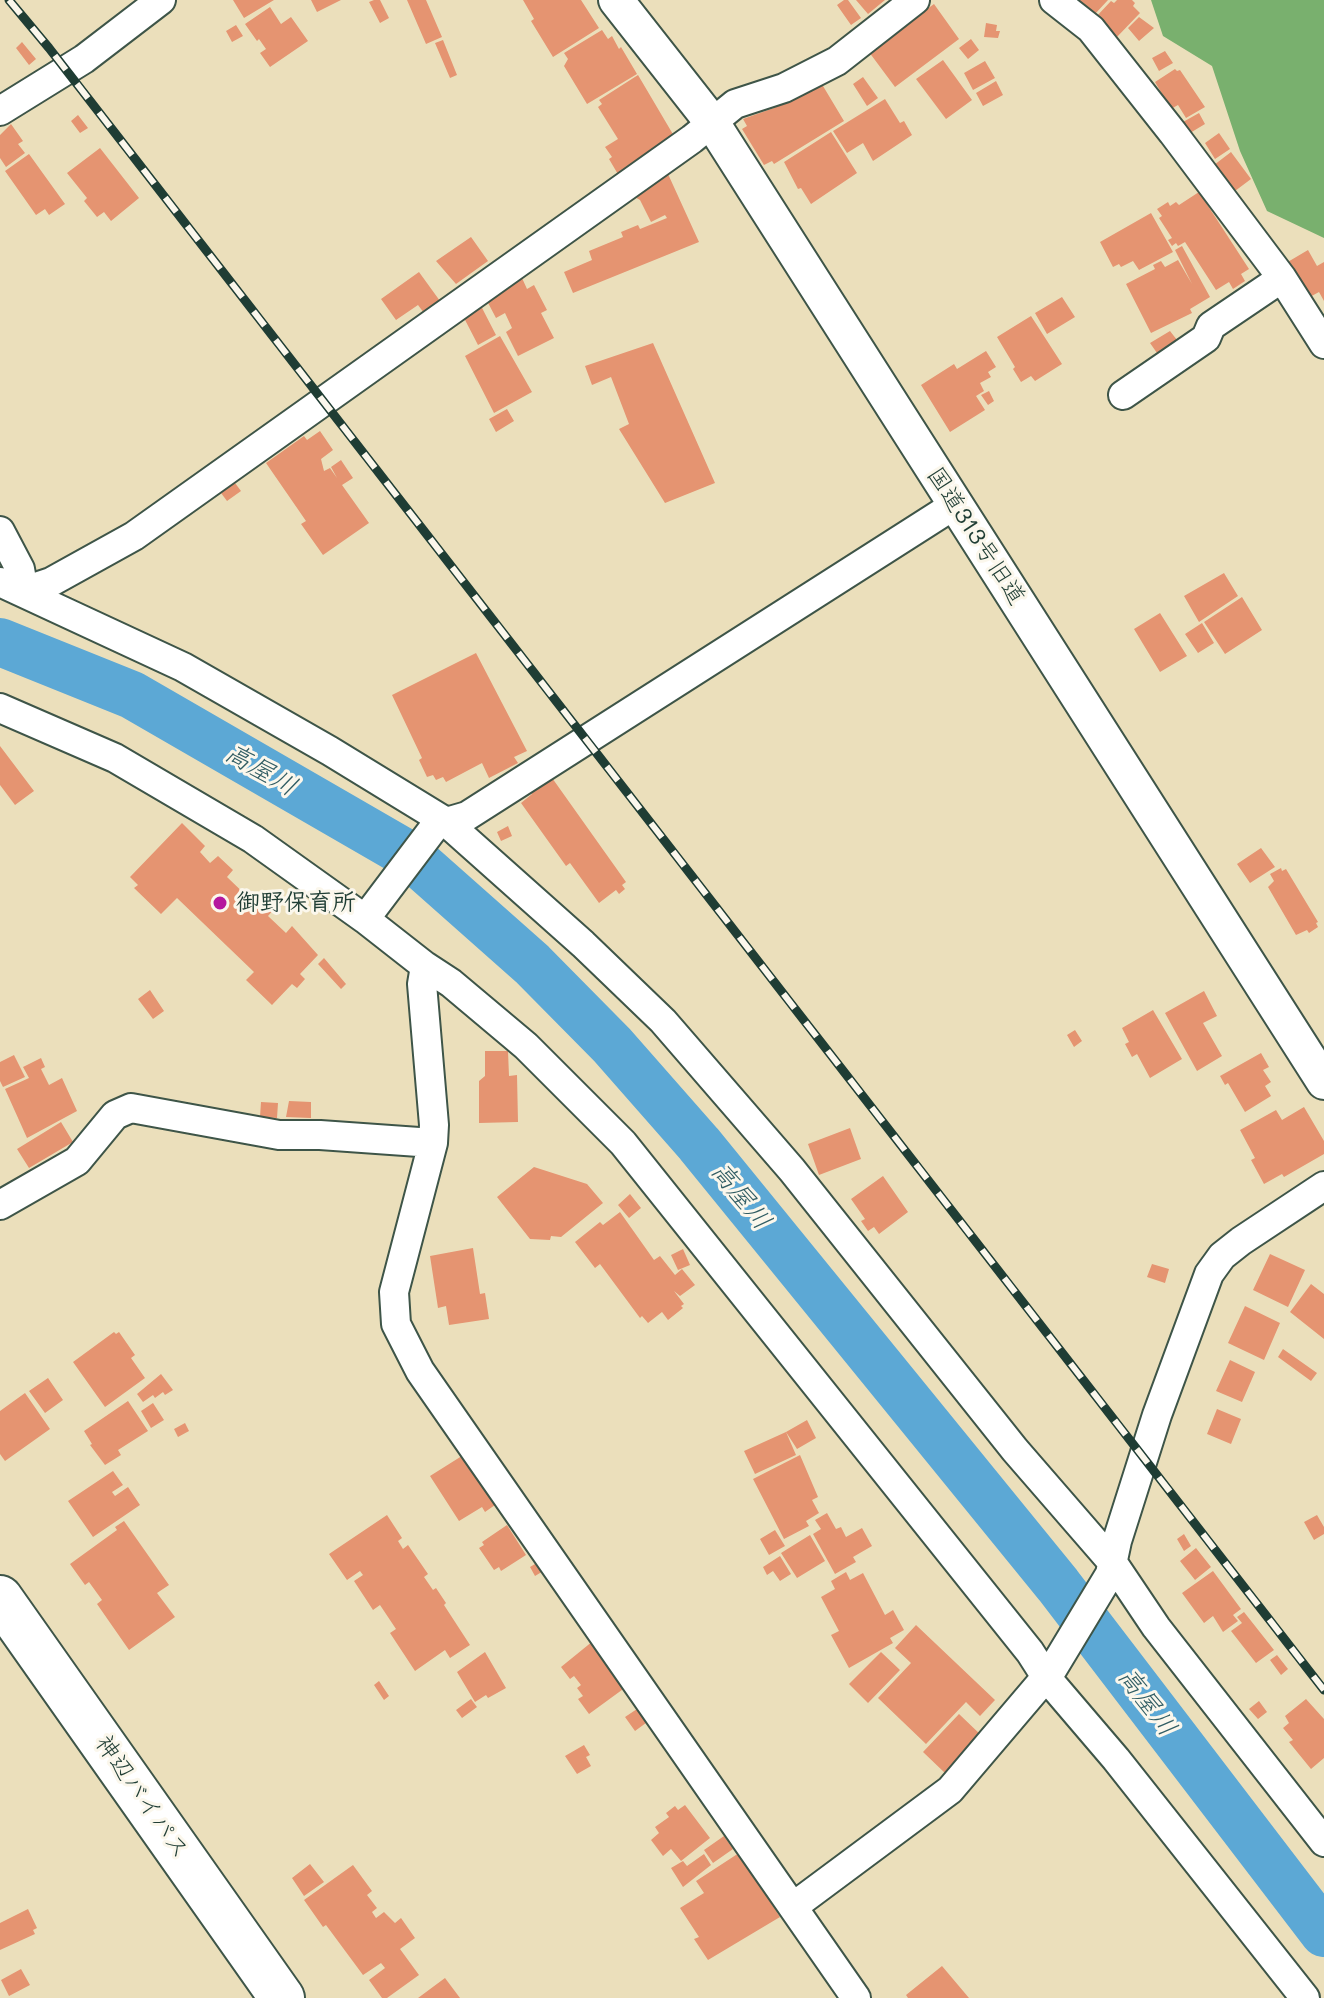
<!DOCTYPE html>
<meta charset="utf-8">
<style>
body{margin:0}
canvas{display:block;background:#ebdfbb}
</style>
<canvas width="1324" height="1998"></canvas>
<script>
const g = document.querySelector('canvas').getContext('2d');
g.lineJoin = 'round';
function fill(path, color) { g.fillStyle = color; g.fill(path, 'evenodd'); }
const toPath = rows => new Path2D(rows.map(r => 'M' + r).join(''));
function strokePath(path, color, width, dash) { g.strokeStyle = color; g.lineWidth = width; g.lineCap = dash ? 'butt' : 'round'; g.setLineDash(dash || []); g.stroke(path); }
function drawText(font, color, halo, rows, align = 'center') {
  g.font = font + ' Mali,"Klee One",sans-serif'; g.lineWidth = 6; g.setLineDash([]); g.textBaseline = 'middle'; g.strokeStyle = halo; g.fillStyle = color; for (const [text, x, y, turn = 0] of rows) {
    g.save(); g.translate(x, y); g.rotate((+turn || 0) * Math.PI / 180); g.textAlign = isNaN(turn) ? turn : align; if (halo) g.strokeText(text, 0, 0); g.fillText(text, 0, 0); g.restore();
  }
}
fill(toPath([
 [1151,0,1324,0,1324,238,1267,211,1240,151,1212,66,1163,36]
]), '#79b06e');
strokePath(toPath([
 [0,642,132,695,409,855,532,964,612,1045,699,1144,1058,1585,1324,1933]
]), '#5ca8d5', 48);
fill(toPath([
 [233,0,274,0,244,18],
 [311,0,341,0,317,12],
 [374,0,380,0,389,18,380,23,369,2],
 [407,0,426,0,442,37,426,44],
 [523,0,581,0,599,28,553,57,531,21,534,19],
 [844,0,848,0,861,18,851,25,837,5],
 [856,0,885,0,868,14],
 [1079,0,1108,0,1095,14],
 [1117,0,1132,0,1135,3,1133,6,1140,13,1116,38,1095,18,1111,1,1114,3],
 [934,4,959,39,895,87,869,52],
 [270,7,281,24,291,17,308,41,270,67,260,53,266,49,259,39,257,41,245,24],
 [1139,17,1154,28,1139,41,1128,28],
 [986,23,997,25,996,31,1000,31,998,38,984,37],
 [236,25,243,36,232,42,226,31],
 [602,30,608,39,612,36,619,49,621,47,637,74,587,104,564,66,568,59,564,53],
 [971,39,979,50,968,59,959,48],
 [443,40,457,75,450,78,435,43],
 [22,42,36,59,29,65,16,48],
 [1165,51,1173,63,1159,71,1152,58],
 [943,60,972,100,946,119,916,79],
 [985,61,995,78,973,90,964,73],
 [1175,69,1177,71,1180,70,1205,107,1186,118,1178,105,1171,109,1155,82],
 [638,75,674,136,619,176,609,159,612,157,605,147,618,139,598,107,602,104,599,100],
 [863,77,878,98,867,106,853,84],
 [820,81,844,121,774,164,772,161,764,165,742,129,747,126,743,119,774,108],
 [996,81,1003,95,983,106,976,93],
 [885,99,900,123,904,121,912,135,873,161,863,143,847,153,833,131],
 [1199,113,1205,124,1190,133,1183,122],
 [78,115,88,128,80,133,71,121],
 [11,124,23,141,18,144,25,153,6,167,0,158,0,135],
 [831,132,857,173,811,204,801,188,798,189,784,162],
 [1219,133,1230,149,1215,159,1205,143],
 [100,148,139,198,111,221,104,212,97,217,84,201,87,198,67,173],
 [1231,152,1251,179,1235,191,1214,165],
 [29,154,65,204,49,215,45,209,36,215,5,171],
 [668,174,699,242,573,293,564,272,592,260,589,251,623,237,621,232,638,225,640,229,667,218,665,215,651,222,640,200,631,195],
 [1199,192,1249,269,1241,274,1245,281,1233,289,1229,282,1216,290,1185,242,1178,246,1176,243,1172,246,1168,240,1172,238,1159,218,1162,216,1157,209,1168,202,1170,206,1176,202,1179,205],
 [1151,213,1173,252,1139,270,1133,261,1121,267,1119,264,1113,267,1100,242],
 [471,237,488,261,456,284,436,261],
 [1182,246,1210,297,1190,309,1192,313,1151,333,1126,284,1155,269,1153,265,1161,261,1165,267,1178,260,1192,284,1175,250],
 [1308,250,1317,266,1324,262,1324,301,1319,292,1308,298,1286,263],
 [419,272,440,301,424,313,418,305,396,320,381,299],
 [522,278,527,289,534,285,547,310,541,313,554,338,518,356,506,332,512,328,505,313,496,318,486,299],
 [1062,297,1075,317,1047,334,1035,313],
 [481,306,496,335,478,345,463,316],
 [1031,316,1062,364,1035,381,1031,376,1021,382,1013,369,1015,367,997,337],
 [1170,331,1177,340,1157,353,1150,343],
 [500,336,532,392,494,413,465,356],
 [653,343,715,483,665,503,619,429,629,424,611,377,592,385,585,366],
 [986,351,996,367,988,372,991,377,980,383,984,391,976,396,985,410,950,432,921,385,954,364,957,369],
 [989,391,994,401,988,405,981,395],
 [507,409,514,421,496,432,489,419],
 [320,431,333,450,321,459,324,471,330,468,337,478,331,467,341,460,353,478,342,485,369,523,323,555,301,524,306,521,266,463,304,436,307,440],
 [235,483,241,491,227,501,221,493],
 [1224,573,1238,596,1199,622,1184,596],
 [1242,597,1262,630,1225,654,1204,622],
 [1160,613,1187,656,1160,672,1134,629],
 [1202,623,1214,643,1198,653,1185,634],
 [476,653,527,751,514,757,518,763,489,778,482,763,446,782,443,777,436,780,433,775,427,777,419,760,422,758,392,695],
 [0,746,34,791,15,805,0,785],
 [550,775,626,882,622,885,625,889,619,894,616,890,599,903,570,863,566,866,521,803,532,794,530,790],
 [182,823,205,846,200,852,210,863,218,856,233,870,227,877,252,901,259,894,275,908,268,916,286,933,292,926,318,955,300,974,305,979,297,988,292,984,272,1005,246,980,254,972,177,898,161,914,134,888,138,885,130,877],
 [508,826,512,836,501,841,497,832],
 [1261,848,1275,867,1250,883,1237,864],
 [1281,868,1282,871,1286,869,1318,922,1316,923,1318,927,1309,933,1307,930,1296,935,1268,887,1274,881,1270,874],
 [324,958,346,984,341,989,318,964],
 [150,990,164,1011,153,1019,138,999],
 [1204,991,1217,1016,1203,1023,1222,1056,1197,1071,1165,1013],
 [1153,1010,1182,1059,1150,1078,1137,1054,1132,1057,1125,1044,1129,1042,1122,1028],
 [1075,1030,1082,1041,1074,1047,1067,1035],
 [485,1051,508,1051,509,1076,517,1075,518,1122,479,1123,479,1081,485,1076],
 [1261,1053,1269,1067,1263,1070,1271,1082,1265,1086,1271,1096,1245,1112,1228,1083,1225,1085,1220,1076],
 [14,1055,25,1077,3,1087,0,1081,0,1062],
 [41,1058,45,1067,41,1069,49,1085,62,1078,77,1111,27,1138,5,1089,29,1078,23,1067],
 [289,1101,311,1102,311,1118,286,1117],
 [261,1102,278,1103,277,1118,260,1117],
 [1304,1107,1324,1141,1324,1154,1284,1177,1282,1174,1264,1184,1251,1160,1255,1158,1240,1130,1276,1110,1282,1120],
 [61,1122,73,1142,29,1168,17,1149],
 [850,1128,861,1159,819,1175,808,1144],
 [534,1167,587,1184,603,1203,561,1237,551,1236,550,1240,530,1239,497,1197],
 [883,1176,908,1212,879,1234,874,1227,868,1231,861,1221,865,1219,851,1199],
 [630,1194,641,1208,629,1218,618,1205],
 [620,1212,654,1260,660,1256,675,1275,682,1269,695,1285,680,1296,674,1291,684,1304,681,1306,683,1308,668,1320,662,1312,648,1323,642,1316,640,1318,600,1264,595,1268,575,1242,600,1222,603,1225],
 [473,1248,480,1294,485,1293,489,1319,449,1325,446,1306,438,1308,430,1256],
 [683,1249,690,1265,678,1270,671,1255],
 [1270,1254,1305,1270,1288,1307,1253,1290],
 [1152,1264,1169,1269,1165,1283,1147,1277],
 [1311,1284,1324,1294,1324,1339,1290,1312],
 [1245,1306,1280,1323,1264,1360,1228,1343],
 [114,1332,116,1334,119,1332,135,1355,131,1358,145,1378,105,1407,73,1362],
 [1283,1349,1317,1373,1311,1381,1278,1357],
 [1230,1360,1255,1372,1242,1402,1216,1391],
 [161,1374,173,1390,165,1395,163,1392,155,1398,153,1395,143,1402,137,1394],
 [48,1378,63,1400,45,1413,29,1391],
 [25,1393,50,1429,5,1461,0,1454,0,1411],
 [128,1401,148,1431,118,1450,121,1455,105,1465,90,1445,92,1444,84,1431],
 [153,1403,164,1420,151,1428,141,1411],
 [1217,1409,1241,1419,1231,1444,1207,1434],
 [807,1420,816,1438,797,1449,786,1432],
 [185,1423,189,1431,178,1437,174,1429],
 [786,1432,796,1455,755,1474,744,1451],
 [465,1454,495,1505,485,1512,482,1507,459,1521,430,1476],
 [800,1455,818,1497,812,1500,819,1513,806,1521,809,1526,784,1539,753,1479],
 [113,1471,123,1485,112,1492,115,1496,128,1487,140,1505,93,1537,68,1501],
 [827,1513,836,1529,841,1527,846,1537,862,1528,872,1546,853,1557,856,1562,835,1574,813,1534,821,1529,815,1520],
 [387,1515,402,1538,398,1541,403,1549,408,1545,428,1574,424,1577,433,1590,436,1588,446,1603,444,1605,470,1645,450,1658,445,1650,415,1671,390,1633,396,1629,380,1605,373,1610,354,1581,363,1575,360,1571,347,1580,329,1554],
 [1317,1515,1324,1527,1324,1534,1314,1540,1304,1522],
 [124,1521,169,1585,157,1593,175,1617,129,1650,97,1604,102,1600,89,1582,85,1585,70,1564,117,1530,115,1527],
 [507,1525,526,1555,501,1571,499,1567,494,1570,479,1548,484,1545,482,1542],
 [775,1530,785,1546,769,1555,760,1539],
 [1184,1534,1191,1546,1184,1551,1177,1539],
 [810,1535,825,1561,797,1578,781,1553],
 [1196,1548,1211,1567,1195,1580,1180,1561],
 [780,1556,791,1574,780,1581,773,1571,767,1575,763,1567],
 [540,1561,545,1570,535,1576,530,1567],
 [1213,1571,1241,1609,1233,1615,1238,1621,1223,1632,1213,1616,1204,1623,1182,1593],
 [846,1572,850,1580,863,1573,885,1615,893,1610,904,1630,890,1638,893,1643,849,1668,831,1635,839,1631,821,1597,835,1589,831,1581],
 [1244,1612,1274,1650,1256,1663,1231,1631,1242,1623,1237,1617],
 [916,1625,995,1700,980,1716,966,1702,926,1744,878,1698,911,1663,895,1648],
 [593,1641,626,1687,589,1714,578,1699,583,1696,577,1688,581,1685,574,1676,570,1679,561,1667],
 [485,1652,506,1688,488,1698,486,1695,475,1702,457,1672],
 [881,1652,900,1670,868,1703,849,1684],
 [1277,1655,1288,1669,1281,1675,1270,1660],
 [379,1681,389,1696,384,1700,374,1685],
 [471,1699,477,1707,462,1718,456,1710],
 [1306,1699,1324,1719,1324,1758,1311,1769,1289,1742,1293,1740,1283,1728,1289,1723,1285,1716],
 [1259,1701,1267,1712,1258,1719,1249,1709],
 [640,1707,650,1720,635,1731,625,1717],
 [959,1714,982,1736,946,1774,923,1752],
 [584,1745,590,1755,586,1757,591,1766,577,1774,565,1756],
 [685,1805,710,1838,681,1861,671,1849,663,1856,651,1840,659,1833,655,1827,669,1817,666,1813,675,1806,678,1810],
 [724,1836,733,1849,713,1863,704,1850],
 [739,1853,780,1917,708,1960,694,1939,699,1937,680,1908,704,1893,696,1881],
 [704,1854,711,1865,683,1887,671,1868,683,1861,687,1866],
 [310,1864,324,1882,304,1896,292,1878],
 [353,1865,372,1891,367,1895,377,1908,372,1912,376,1918,384,1912,395,1923,401,1918,415,1938,400,1949,419,1975,387,1998,382,1998,369,1980,385,1968,381,1963,363,1975,326,1925,323,1927,304,1900],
 [28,1909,37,1928,33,1930,35,1934,0,1950,0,1923],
 [942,1966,969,1998,908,1998,906,1995],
 [21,1969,30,1985,9,1996,1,1980],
 [445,1978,460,1998,418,1998]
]), '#e59471');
const minor = toPath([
 [1054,0,1091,29,1173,133,1282,278,1324,344],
 [0,111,84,59,161,0],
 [1123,395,1206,338,1211,326,1282,278],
 [0,531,20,569,24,591],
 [0,582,183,667,330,751,446,822,583,944,663,1021,792,1170,1015,1450,1113,1563,1156,1627,1324,1842],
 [24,591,51,582,134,536,692,139,735,104,784,88,837,61,915,0],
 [0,708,115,758,253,839,365,919],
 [425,966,451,983,526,1046,623,1143,1030,1652,1046,1677,1116,1759,1305,1998],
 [0,1205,77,1161,115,1115,131,1108,279,1135,320,1135,433,1143],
 [794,1906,950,1790,1052,1670,1110,1574,1117,1541,1157,1415,1209,1274,1222,1256,1241,1241,1324,1186],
 [856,1998,420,1371,396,1324,394,1292,433,1143,434,1125,422,984,425,966,365,919,436,825,467,816,956,504]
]);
const tertiary = toPath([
 [616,0,711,121,1324,1082]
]);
const trunk = toPath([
 [0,1598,282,1998]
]);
strokePath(minor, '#3e5548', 32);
strokePath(tertiary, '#3e5548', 38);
strokePath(trunk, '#3e5548', 48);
strokePath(minor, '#fff', 28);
strokePath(tertiary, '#fff', 34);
strokePath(trunk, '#fff', 44);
const rail = toPath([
 [9,0,49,48,1324,1690]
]);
strokePath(rail, '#1f3d34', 9);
strokePath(rail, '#fbf7ec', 6, [18]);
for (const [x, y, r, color] of [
 [220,903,8,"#b5179e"]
]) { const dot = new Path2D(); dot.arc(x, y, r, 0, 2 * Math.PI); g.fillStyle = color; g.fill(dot); strokePath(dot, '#fbf7ec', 3); }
drawText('24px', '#1f3d34', '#fbf7ec', [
 ["国道313号旧道",976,536,57],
 ["神辺バイパス",142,1797,55]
]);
drawText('bold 24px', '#1f3d34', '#fbf7ec', [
 ["御野保育所",236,903]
], 'left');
drawText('italic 26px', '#315d64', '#fbf7ec', [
 ["高屋川",261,770,30],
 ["高屋川",741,1196,51],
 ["高屋川",1147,1702,53]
]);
</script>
